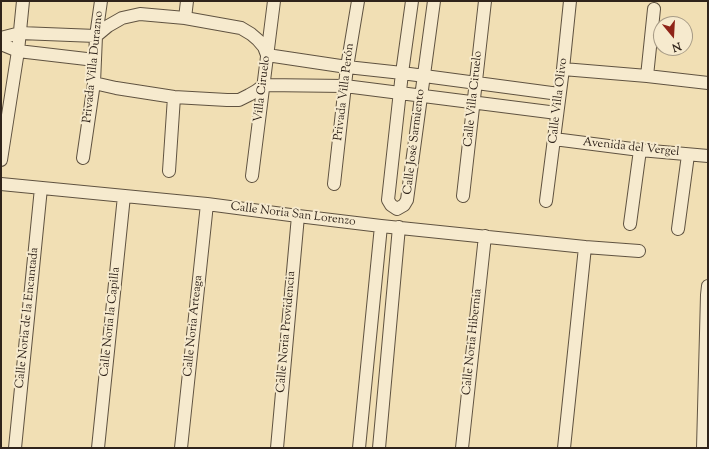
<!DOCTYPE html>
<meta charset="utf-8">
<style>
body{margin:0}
#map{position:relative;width:709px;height:449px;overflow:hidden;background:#f1dfb4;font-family:"Sorts Mill Goudy",serif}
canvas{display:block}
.frame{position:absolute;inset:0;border:2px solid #30241b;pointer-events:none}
.north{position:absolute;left:653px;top:16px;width:40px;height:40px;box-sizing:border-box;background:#f6eace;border:1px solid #a79b86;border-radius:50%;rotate:162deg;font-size:11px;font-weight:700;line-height:16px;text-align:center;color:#30241b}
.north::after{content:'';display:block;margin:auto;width:14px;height:18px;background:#8f2418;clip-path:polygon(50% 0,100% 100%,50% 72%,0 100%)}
</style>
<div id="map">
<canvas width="709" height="449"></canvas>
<div class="frame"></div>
<div class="north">N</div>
</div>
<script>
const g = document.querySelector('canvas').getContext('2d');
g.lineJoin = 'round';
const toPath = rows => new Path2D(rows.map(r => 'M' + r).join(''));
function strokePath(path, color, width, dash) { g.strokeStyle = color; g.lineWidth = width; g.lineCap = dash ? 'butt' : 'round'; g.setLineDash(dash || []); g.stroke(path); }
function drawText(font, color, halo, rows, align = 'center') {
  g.font = font + ' "Sorts Mill Goudy",serif'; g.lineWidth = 4; g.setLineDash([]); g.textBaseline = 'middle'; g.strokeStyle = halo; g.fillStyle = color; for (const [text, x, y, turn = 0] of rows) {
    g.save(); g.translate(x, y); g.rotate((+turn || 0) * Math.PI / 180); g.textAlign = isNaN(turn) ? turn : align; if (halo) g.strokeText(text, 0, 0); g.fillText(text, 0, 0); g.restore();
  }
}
const minor = toPath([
 [412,1,402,73,388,200,391,205,397,209,404,205,407,200,434,1],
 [185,18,187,1],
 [1,38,20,33,96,36,108,26,122,18,140,14,185,18,241,28,251,34,258,40,264,47,267,55,347,67,402,73,559,94],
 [1,44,18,51,95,60],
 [563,69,647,76,708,83],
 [647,76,654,9],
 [94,83,116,88,174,97,227,100,239,100,249,95,256,91,264,85,345,86,557,113],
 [554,139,640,150,708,156],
 [83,158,94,83,96,36,101,1],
 [1,160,18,51,23,1],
 [169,171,174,97],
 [252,176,274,1],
 [1,184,207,204,298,216,381,226,585,247,639,251],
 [334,184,347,67,358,1],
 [463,196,485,1],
 [546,201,563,69,570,1],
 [630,224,640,150],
 [678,229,688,155],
 [15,448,41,188],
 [98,448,124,196],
 [181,448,207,204],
 [277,448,298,216],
 [359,448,381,226],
 [379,448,399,227],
 [462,448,485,236],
 [564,448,585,247],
 [703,448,707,295,708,286]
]);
strokePath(minor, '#605341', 14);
strokePath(minor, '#f6eace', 12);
drawText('12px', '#30241b', '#f6eace', [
 ["Privada Villa Durazno",94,67,-84],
 ["Villa Ciruelo",263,89,-83],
 ["Privada Villa Perón",345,92,-83],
 ["Calle Villa Ciruelo",474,99,-84],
 ["Calle Villa Olivo",559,101,-83],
 ["Calle José Sarmiento",415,142,-83],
 ["Avenida del Vergel",631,148,6],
 ["Calle Noria San Lorenzo",293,215,7],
 ["Calle Noria de la Encantada",28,318,-84],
 ["Calle Noria la Capilla",111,322,-84],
 ["Calle Noria Arteaga",194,326,-84],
 ["Calle Noria Providencia",287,332,-85],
 ["Calle Noria Hibernia",473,342,-84]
]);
</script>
